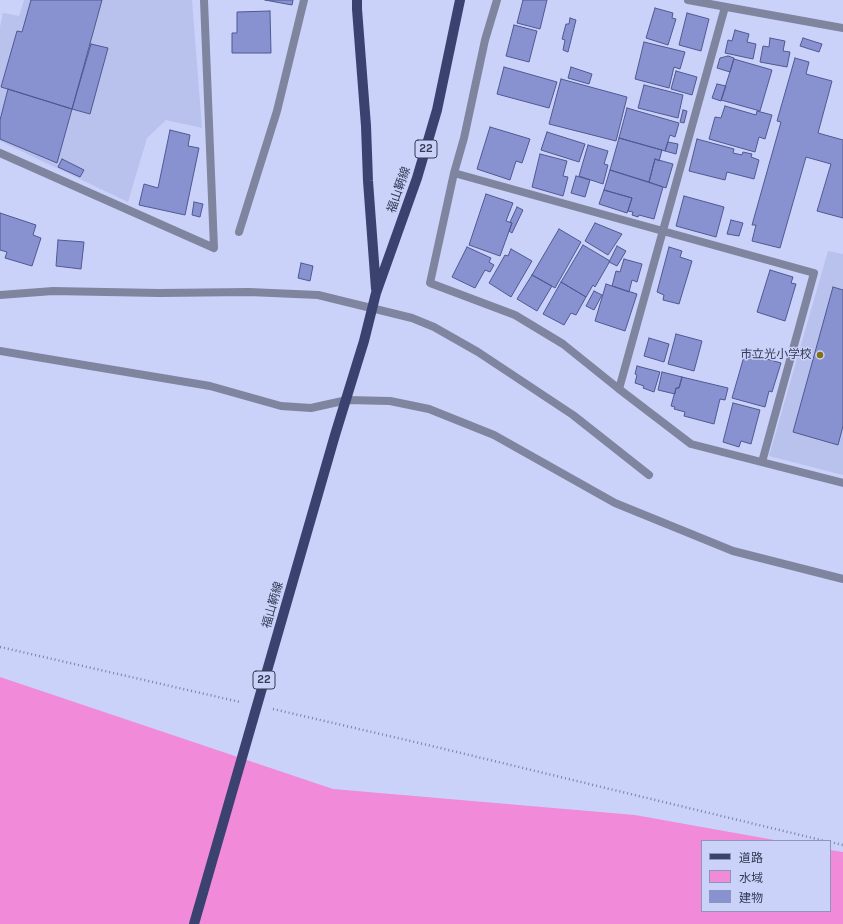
<!DOCTYPE html>
<meta charset="utf-8">
<style>
body{margin:0}
#map{position:relative;width:843px;height:924px;overflow:hidden;background:#cad2fa;font-family:Karla,"Noto Sans JP",sans-serif}
canvas{display:block}
.legend{position:absolute;left:701px;top:840px;width:130px;height:72px;box-sizing:border-box;background:#cad2fa;border:1px solid #8e95b7;margin:0;padding:5px 7px;list-style:none;font-size:12px;color:#353953}
.legend li{display:flex;align-items:center;gap:8px;height:20px}
.legend b{width:20px;border:1px solid #8e95b7}
</style>
<div id="map">
<canvas width="843" height="924"></canvas>
<ul class="legend">
<li><b style="height:5px;background:#3b4270"></b>道路</li>
<li><b style="height:11px;background:#f18ad9"></b>水域</li>
<li><b style="height:11px;background:#8892d0"></b>建物</li>
</ul>
</div>
<script>
const g = document.querySelector('canvas').getContext('2d');
g.lineJoin = 'round';
function fill(path, color) { g.fillStyle = color; g.fill(path, 'evenodd'); }
const toPath = rows => new Path2D(rows.map(r => 'M' + r).join(''));
function strokePath(path, color, width, dash) { g.strokeStyle = color; g.lineWidth = width; g.lineCap = dash ? 'butt' : 'round'; g.setLineDash(dash || []); g.stroke(path); }
function drawText(font, color, halo, rows, align = 'center') {
  g.font = font + ' Karla,"Noto Sans JP",sans-serif'; g.lineWidth = 3; g.setLineDash([]); g.textBaseline = 'middle'; g.strokeStyle = halo; g.fillStyle = color; for (const [text, x, y, turn = 0] of rows) {
    g.save(); g.translate(x, y); g.rotate((+turn || 0) * Math.PI / 180); g.textAlign = isNaN(turn) ? turn : align; if (halo) g.strokeText(text, 0, 0); g.fillText(text, 0, 0); g.restore();
  }
}
fill(toPath([
 [24,0,192,0,202,128,166,120,147,138,128,202,0,141,0,27,3,13,19,16],
 [828,251,843,254,843,475,769,456]
]), '#b9c2ed');
fill(toPath([
 [0,677,333,789,635,815,780,841,702,841,702,911,830,911,830,850,843,852,843,924,0,924]
]), '#f18ad9');
const building = toPath([
 [31,0,102,0,72,109,1,87,17,31,22,32,31,0],
 [265,0,293,0,292,5,265,0],
 [523,0,547,0,540,29,517,23,523,0],
 [655,8,673,13,672,18,676,19,668,45,646,38,655,8],
 [270,11,271,53,232,53,232,33,237,33,237,12,270,11],
 [687,13,709,19,701,51,679,45,687,13],
 [570,18,576,20,568,52,563,50,565,40,562,39,566,24,569,24,570,18],
 [514,25,537,31,529,62,506,56,514,25],
 [735,30,749,34,747,42,756,44,753,59,725,53,728,40,732,41,735,30],
 [770,38,785,41,783,51,790,52,787,67,760,62,763,46,769,47,770,38],
 [803,38,822,44,819,52,800,46,803,38],
 [644,42,685,52,680,69,674,67,669,88,635,79,644,42],
 [91,44,108,48,90,114,72,109,91,44],
 [728,56,734,58,730,72,717,68,720,58,728,56],
 [795,58,809,62,806,74,832,81,818,133,843,140,843,218,817,211,831,164,806,157,780,248,752,241,756,225,752,225,781,122,777,121,795,58],
 [734,59,772,70,760,111,721,100,734,59],
 [504,67,557,82,549,108,497,94,504,67],
 [571,67,592,74,589,84,568,78,571,67],
 [676,71,697,77,692,95,671,89,676,71],
 [561,79,627,97,616,141,549,124,561,79],
 [717,84,726,86,721,101,712,98,717,84],
 [644,85,683,95,678,118,638,108,644,85],
 [8,89,72,109,57,163,0,139,0,120,8,89],
 [725,106,756,115,757,111,772,115,765,139,759,137,755,152,709,139,715,117,721,118,725,106],
 [627,108,679,123,675,137,670,135,665,151,619,138,627,108],
 [683,110,687,111,684,123,680,122,683,110],
 [490,127,530,139,522,163,516,161,510,180,477,169,490,127],
 [170,130,190,135,188,146,199,148,185,215,139,205,144,184,158,188,170,130],
 [547,132,585,144,579,162,541,150,547,132],
 [619,138,662,150,659,161,655,159,649,182,610,170,619,138],
 [697,139,734,149,733,153,742,155,743,152,752,154,751,157,759,160,754,179,727,172,725,180,689,171,697,139],
 [668,142,678,144,676,154,665,151,668,142],
 [588,145,608,151,604,164,608,165,603,184,579,176,588,145],
 [540,154,567,161,563,176,568,177,563,196,532,187,540,154],
 [62,159,84,170,80,177,58,167,62,159],
 [655,159,673,164,666,188,649,182,655,159],
 [610,170,663,187,654,219,639,215,638,217,632,215,633,212,628,211,632,198,604,190,610,170],
 [576,176,590,180,585,197,571,193,576,176],
 [604,190,632,198,627,213,599,204,604,190],
 [486,194,513,203,506,221,512,223,500,256,469,245,486,194],
 [684,196,724,207,716,237,676,226,684,196],
 [194,202,203,204,200,217,192,215,194,202],
 [517,207,523,210,512,233,509,231,512,223,510,222,517,207],
 [0,213,36,225,33,235,41,238,32,266,5,258,7,252,0,250,0,213],
 [731,220,743,223,739,236,727,234,731,220],
 [595,223,622,234,608,255,585,241,595,223],
 [559,229,581,242,555,288,532,275,559,229],
 [58,240,84,242,81,269,56,266,58,240],
 [583,245,610,261,595,287,593,285,586,297,561,282,583,245],
 [617,246,626,251,617,266,609,262,617,246],
 [467,247,491,258,489,262,494,265,490,272,485,270,475,288,452,277,467,247],
 [669,247,682,251,680,257,692,261,679,304,663,300,664,295,657,292,669,247],
 [511,249,532,261,511,297,489,283,505,255,508,256,511,249],
 [624,259,642,264,637,282,632,280,629,292,612,286,616,271,620,272,624,259],
 [301,263,313,266,310,281,298,278,301,263],
 [770,270,793,277,791,283,796,284,785,321,757,312,770,270],
 [532,275,552,286,537,311,517,299,532,275],
 [561,282,586,297,576,315,571,313,564,325,543,314,561,282],
 [606,284,637,294,625,331,595,321,606,284],
 [833,287,843,290,843,426,838,445,793,432,833,287],
 [594,291,602,295,594,310,586,306,594,291],
 [676,334,702,341,694,371,668,364,676,334],
 [649,338,669,344,664,362,644,356,649,338],
 [745,353,781,363,772,392,769,391,765,407,732,398,745,353],
 [637,366,660,372,654,392,643,388,644,386,635,383,637,375,635,374,637,366],
 [662,372,682,377,679,388,676,388,675,394,658,390,662,372],
 [682,377,728,388,725,400,720,399,714,424,684,416,685,412,674,409,675,407,671,406,676,388,679,388,682,377],
 [733,403,760,410,751,444,741,441,739,447,723,442,733,403]
]);
fill(building, '#8892d0');
strokePath(building, '#505891', 1);
strokePath(toPath([
 [0,647,240,702],
 [273,709,432,746,825,841],
 [830,842,843,845]
]), '#7b81a2', 2.5, [1, 3]);
strokePath(toPath([
 [497,0,485,40,464,138,454,173,430,283,515,315,563,344,619,389,691,444,843,483],
 [688,0,843,28],
 [0,153,214,248,204,0],
 [454,173,814,273,762,462],
 [239,232,277,111,304,0],
 [619,389,725,7]
]), '#7f849f', 8);
strokePath(toPath([
 [0,295,53,291,159,293,249,292,318,295,412,318,434,327,478,352,573,415,649,475],
 [0,351,210,386,281,406,311,408,347,400,390,401,429,409,494,435,615,503,733,551,843,579]
]), '#7f849f', 8);
strokePath(toPath([
 [357,0,357,9,366,126,368,181,376,289],
 [194,924,335,435,364,341,376,293,417,178,437,110,460,0]
]), '#3b4270', 10);
for (const [x, y, r, color] of [
 [820,355,4,"#857112"]
]) { const dot = new Path2D(); dot.arc(x, y, r, 0, 2 * Math.PI); g.fillStyle = color; g.fill(dot); strokePath(dot, '#cad2fa', 1.5); }
for (const [x, y, w] of [
 [426,149,22],
 [264,680,22]
]) { const box = new Path2D(); box.roundRect(x - w / 2, y - 9, w, 18, 3); g.fillStyle = '#cad2fa'; g.fill(box); strokePath(box, '#353953', 1); }
drawText('bold 11px', '#353953', null, [
 ["22",426,149],
 ["22",264,680]
]);
drawText('12px', '#353953', '#cad2fa', [
 ["福山鞆線",399,190,-71],
 ["福山鞆線",273,605,-74]
]);
drawText('12px', '#353953', '#cad2fa', [
 ["市立光小学校",812,355]
], 'right');
</script>
